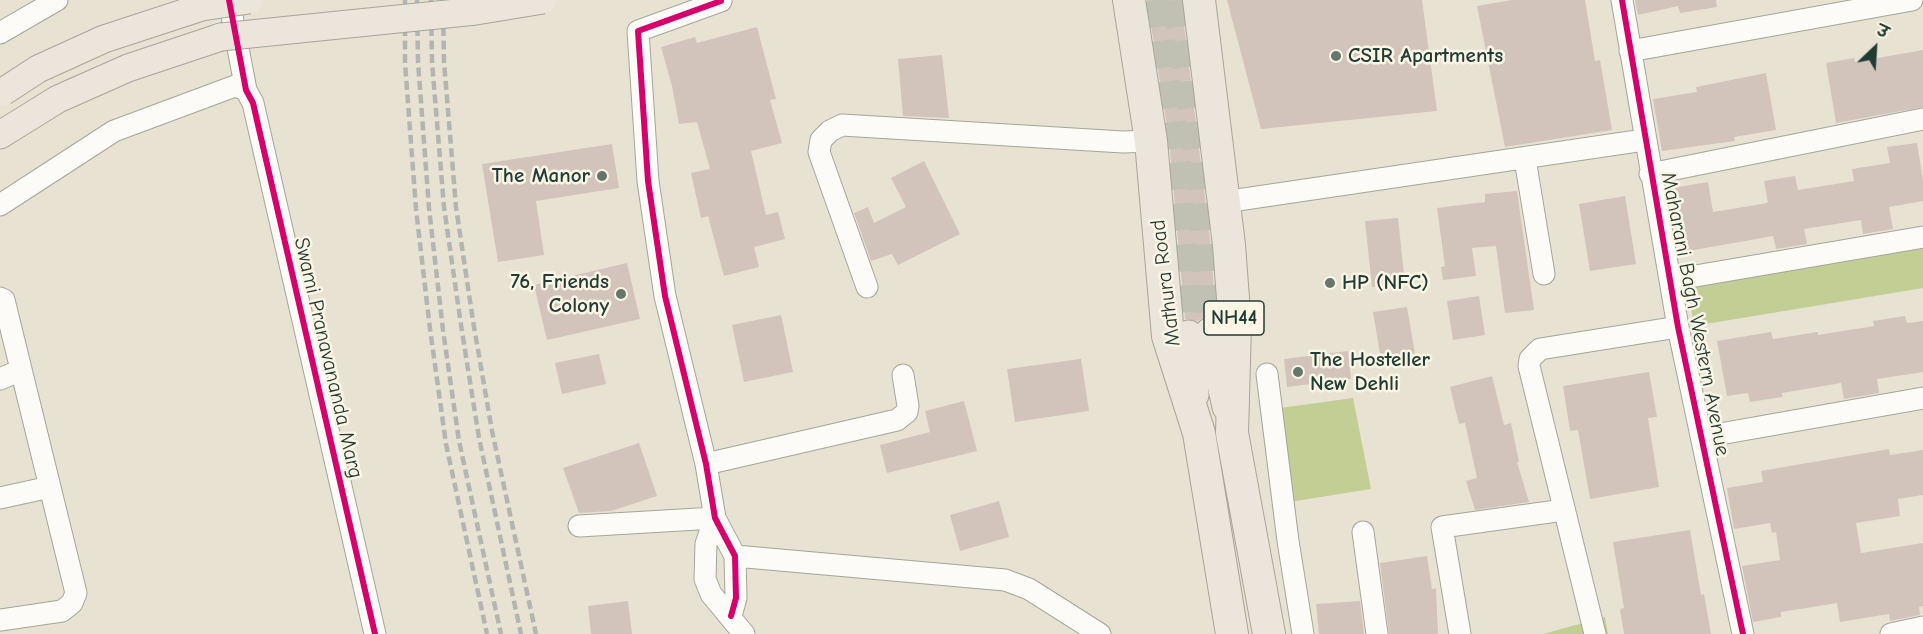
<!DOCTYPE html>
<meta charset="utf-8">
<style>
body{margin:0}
#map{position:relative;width:1923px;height:634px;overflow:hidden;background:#e8e2d2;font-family:"Comic Neue","Playpen Sans Deva",sans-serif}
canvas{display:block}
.north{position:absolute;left:1845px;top:18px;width:60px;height:60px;-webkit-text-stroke:4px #fcf5e5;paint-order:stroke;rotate:25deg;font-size:16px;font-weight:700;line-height:24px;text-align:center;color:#1f3d34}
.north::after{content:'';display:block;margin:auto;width:21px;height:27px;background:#1f3d34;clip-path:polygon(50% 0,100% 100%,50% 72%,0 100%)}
</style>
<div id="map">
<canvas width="1923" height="634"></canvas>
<div class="north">उ</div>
</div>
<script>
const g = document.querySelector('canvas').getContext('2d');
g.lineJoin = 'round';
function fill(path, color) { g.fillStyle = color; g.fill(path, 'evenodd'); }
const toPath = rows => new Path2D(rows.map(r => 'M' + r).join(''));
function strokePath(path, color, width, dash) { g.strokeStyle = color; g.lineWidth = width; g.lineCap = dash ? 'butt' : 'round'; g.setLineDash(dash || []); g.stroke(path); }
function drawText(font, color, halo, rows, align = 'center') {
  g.font = font + ' "Comic Neue",sans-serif'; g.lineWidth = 5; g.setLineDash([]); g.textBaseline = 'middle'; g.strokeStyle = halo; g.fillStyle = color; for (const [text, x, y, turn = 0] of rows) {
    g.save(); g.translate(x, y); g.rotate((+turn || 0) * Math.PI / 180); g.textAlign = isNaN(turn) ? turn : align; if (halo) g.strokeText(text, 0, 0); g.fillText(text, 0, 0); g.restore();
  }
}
fill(toPath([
 [1923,244,1923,288,1694,326,1687,284],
 [1353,398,1371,489,1283,503,1273,409],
 [1605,617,1608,634,1543,634]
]), '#c3ce95');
fill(toPath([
 [1147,0,1181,0,1211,247,1216,319,1206,317,1198,321,1185,319,1169,139],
 [1227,0,1422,0,1437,111,1261,129],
 [1512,0,1585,0,1595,61,1600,60,1612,130,1505,147,1477,6],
 [1635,0,1716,0,1717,7,1680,13,1678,6,1638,15],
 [757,27,776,99,770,100,782,143,751,151,766,215,778,212,785,239,754,247,759,267,724,276,708,216,701,218,691,173,710,169,697,122,679,124,672,86,661,47,695,37,697,43],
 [1923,50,1923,107,1836,123,1826,63,1854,58,1855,62],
 [942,55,949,118,903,116,898,59],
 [1766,73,1776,130,1734,137,1735,141,1662,151,1653,99,1697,92,1696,87],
 [1917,143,1923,180,1923,201,1889,207,1893,229,1863,234,1861,220,1804,229,1807,244,1776,249,1773,236,1683,252,1672,188,1708,182,1713,212,1768,203,1764,181,1795,176,1798,190,1854,181,1852,169,1890,163,1887,147],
 [612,144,619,188,536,201,544,255,498,262,482,164],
 [924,161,960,234,898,265,892,254,871,261,854,213,868,207,874,223,906,207,891,178],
 [1517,191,1534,310,1505,313,1496,246,1472,248,1476,276,1443,280,1441,267,1445,266,1437,208,1485,202,1485,194],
 [1625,196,1636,264,1590,271,1579,204],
 [1398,218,1405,284,1372,287,1365,221],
 [627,263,640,319,547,340,534,285],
 [1479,296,1485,335,1453,340,1447,301],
 [1407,307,1415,354,1381,360,1373,312],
 [781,315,793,372,744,382,732,325],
 [1905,316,1907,323,1923,321,1923,372,1877,379,1879,393,1844,399,1841,383,1782,393,1782,397,1750,402,1748,393,1727,396,1717,341,1771,332,1773,339,1818,332,1818,335,1874,326,1873,321],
 [1348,351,1351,379,1287,387,1284,359],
 [599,354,606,384,562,394,555,363],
 [1081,359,1089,411,1015,422,1007,369],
 [1649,372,1657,417,1648,418,1659,487,1590,499,1578,430,1570,431,1563,386],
 [1492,376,1504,425,1511,423,1519,462,1517,462,1529,502,1475,510,1466,481,1477,478,1465,423,1459,424,1450,387],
 [964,401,977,451,887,473,880,445,930,432,925,411],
 [639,443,657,496,611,511,579,513,563,468],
 [1889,449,1890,455,1923,450,1923,495,1898,499,1900,516,1856,523,1861,553,1923,543,1923,606,1919,607,1920,615,1890,621,1889,614,1840,622,1837,603,1781,612,1781,617,1753,622,1742,566,1780,560,1776,532,1772,533,1770,523,1734,529,1727,488,1763,482,1761,471],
 [999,501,1009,537,960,551,950,515],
 [1690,530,1701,595,1704,594,1711,634,1624,634,1620,609,1624,608,1613,542],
 [1427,556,1432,589,1436,588,1438,634,1389,634,1380,563],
 [628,601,632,634,591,634,588,606],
 [1360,601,1364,634,1319,634,1316,604]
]), '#d3c4bb');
strokePath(toPath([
 [1156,0,1178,167,1189,334],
 [1176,0,1199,169,1209,332]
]), '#c0c1b2', 27, [27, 14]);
const minor = toPath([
 [229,0,246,90,253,103,375,634],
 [1622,0,1678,327,1743,634],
 [721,1,638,31,648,181,665,296,706,464,715,518,735,556,736,598,731,616],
 [0,33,57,0],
 [1630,51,1912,0],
 [1525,159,1544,274],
 [1650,174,1923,119],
 [1224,202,1644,140],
 [0,205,114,131,235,86,246,90],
 [1672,280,1923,237],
 [867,287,819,152,821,140,830,131,842,125,1123,142,1151,141],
 [0,298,4,300,76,593,72,603,62,611,0,620],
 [1267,374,1288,541,1303,634],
 [0,379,21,370],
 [1703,437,1923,398],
 [706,464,897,420,907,412,908,406,903,375],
 [0,498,50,487],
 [715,518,706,544,705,579,711,594,744,634],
 [579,526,715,518],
 [1363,532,1377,634],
 [735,556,1005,580,1029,589,1100,634],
 [1460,634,1442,527,1564,510],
 [1595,634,1529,366,1530,359,1540,349,1678,327],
 [1891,634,1923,627]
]);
const major = toPath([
 [0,135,58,99,128,68,221,37],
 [1209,332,1226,407],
 [1189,334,1195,395]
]);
const highway = toPath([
 [1129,0,1151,141,1168,336,1199,433,1232,634],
 [1199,0,1229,245,1235,325,1232,433,1269,634]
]);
strokePath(minor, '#a5a59a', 23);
strokePath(major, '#a5a59a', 29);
strokePath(highway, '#a5a59a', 34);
strokePath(minor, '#fcfbf8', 21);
strokePath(major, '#ece5dc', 27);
strokePath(highway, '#ece5dc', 32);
strokePath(toPath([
 [405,0,405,63,416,209,430,329,446,444,487,634],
 [417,0,418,62,429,208,443,330,459,441,501,634],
 [431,0,432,62,444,207,461,325,479,438,521,634],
 [443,0,444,62,456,207,473,321,492,431,536,634]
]), '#b2b5b2', 4.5, [9, 4.5]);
const majorBridge = toPath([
 [221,37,476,11,543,0],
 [3,92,38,69,104,39,202,7,249,0]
]);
strokePath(majorBridge, '#a5a59a', 29, []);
strokePath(majorBridge, '#ece5dc', 27);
strokePath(toPath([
 [229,0,246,90,253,103,375,634],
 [1622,0,1678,327,1743,634],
 [721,1,638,31,648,181,665,296,706,464,715,518,735,556,736,598,731,616]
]), '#d6006c', 6);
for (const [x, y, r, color] of [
 [1336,56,6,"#65776b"],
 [602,176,6,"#65776b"],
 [1330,283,6,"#65776b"],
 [621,294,6,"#65776b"],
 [1298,372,6,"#65776b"]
]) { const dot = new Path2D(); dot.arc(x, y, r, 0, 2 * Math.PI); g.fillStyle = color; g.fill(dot); strokePath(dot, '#fcf5e5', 2); }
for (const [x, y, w] of [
 [1234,318,60]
]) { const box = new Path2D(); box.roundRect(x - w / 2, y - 17, w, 34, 4.5); g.fillStyle = '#fcf5e5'; g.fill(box); strokePath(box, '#1f3d34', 1.5); }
drawText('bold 20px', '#1f3d34', null, [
 ["NH44",1234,318]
]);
drawText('bold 21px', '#1f3d34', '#fcf5e5', [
 ["CSIR Apartments",1348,56],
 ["The Manor",590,176,"right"],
 ["76, Friends",609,282,"right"],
 ["Colony",609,306,"right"],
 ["HP (NFC)",1342,283],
 ["The Hosteller",1310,360],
 ["New Dehli",1310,384]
], 'left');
drawText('21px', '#1f3d34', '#fcf5e5', [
 ["Mathura Road",1166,283,-97],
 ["Maharani Bagh Western Avenue",1695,314,79],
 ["Swami Pranavananda Marg",328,358,77]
]);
</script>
